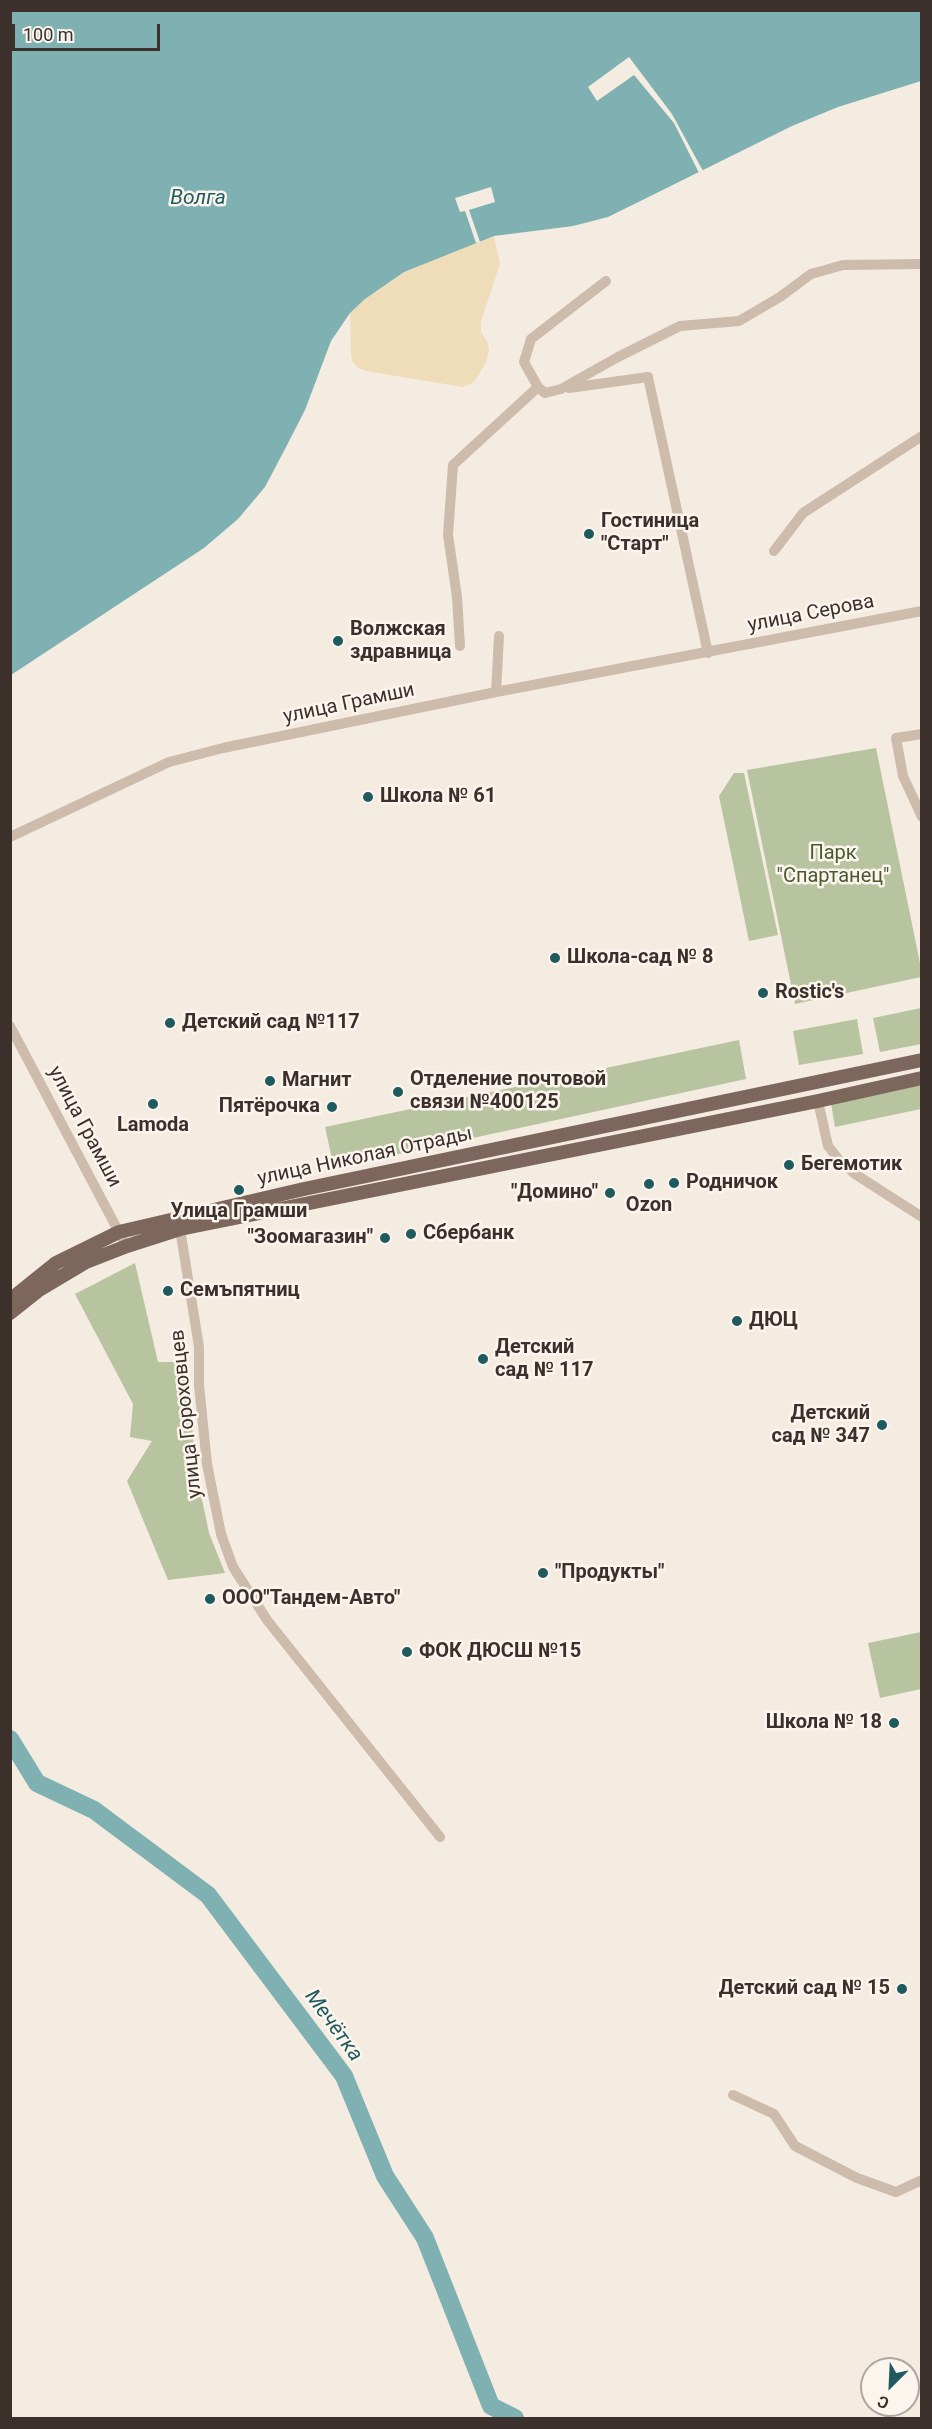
<!DOCTYPE html>
<meta charset="utf-8">
<style>
body{margin:0}
#map{position:relative;width:932px;height:2429px;overflow:hidden;background:#f4ebe1;font-family:Roboto,sans-serif}
canvas{display:block}
.frame{position:absolute;inset:0;border:12px solid #3b302b;pointer-events:none}
.north{position:absolute;left:860px;top:2357px;width:60px;height:60px;box-sizing:border-box;background:#fbf5ee;border:2px solid #aea6a0;border-radius:50%;rotate:204deg;font-size:16px;font-weight:700;line-height:24px;text-align:center;color:#3b302b}
.north::after{content:'';display:block;margin:auto;width:21px;height:27px;background:#1f5a5e;clip-path:polygon(50% 0,100% 100%,50% 72%,0 100%)}
.scale{position:absolute;left:12px;top:24px;width:148px;height:27px;box-sizing:border-box;border:3px solid #3b302b;border-top:0;padding-left:8px;font-size:18px;line-height:21px;white-space:nowrap;color:#3b302b;-webkit-text-stroke:4px #fbf5ee;paint-order:stroke}
</style>
<div id="map">
<canvas width="932" height="2429"></canvas>
<div class="frame"></div>
<div class="north">С</div>
<div class="scale">100 m</div>
</div>
<script>
const g = document.querySelector('canvas').getContext('2d');
g.lineJoin = 'round';
function fill(path, color) { g.fillStyle = color; g.fill(path, 'evenodd'); }
const toPath = rows => new Path2D(rows.map(r => 'M' + r).join(''));
function strokePath(path, color, width, dash) { g.strokeStyle = color; g.lineWidth = width; g.lineCap = dash ? 'butt' : 'round'; g.setLineDash(dash || []); g.stroke(path); }
function drawText(font, color, halo, rows, align = 'center') {
  g.font = font + ' Roboto,sans-serif'; g.lineWidth = 5; g.setLineDash([]); g.textBaseline = 'middle'; g.strokeStyle = halo; g.fillStyle = color; for (const [text, x, y, turn = 0] of rows) {
    g.save(); g.translate(x, y); g.rotate((+turn || 0) * Math.PI / 180); g.textAlign = isNaN(turn) ? turn : align; if (halo) g.strokeText(text, 0, 0); g.fillText(text, 0, 0); g.restore();
  }
}
fill(toPath([
 [876,748,921,968,921,977,795,1004,747,770],
 [734,773,744,773,778,935,749,941,719,796],
 [921,1008,921,1044,880,1052,873,1018],
 [857,1019,863,1054,799,1065,793,1031],
 [739,1040,746,1079,334,1168,325,1127],
 [921,1085,921,1109,835,1127,831,1103],
 [135,1263,158,1362,188,1362,195,1466,209,1533,225,1573,168,1580,127,1481,152,1441,130,1437,133,1404,75,1294],
 [921,1632,921,1689,880,1698,868,1643]
]), '#b8c4a0');
fill(toPath([
 [494,236,500,264,481,321,481,332,488,343,489,351,486,362,474,382,463,387,366,371,357,367,352,361,351,352,350,313,365,299,404,272]
]), '#efdcb8');
fill(toPath([
 [11,11,921,11,921,81,838,107,792,126,608,217,573,226,494,236,404,272,365,299,350,313,331,341,305,410,286,447,265,487,238,519,204,548,11,675]
]), '#7fb0b2');
fill(toPath([
 [629,57,672,114,703,171,699,173,674,123,634,75,597,101,588,87],
 [491,187,495,202,469,210,480,242,476,243,465,211,460,212,455,198]
]), '#f4ebe1');
strokePath(toPath([
 [10,1739,37,1783,94,1810,208,1895,344,2076,385,2176,425,2238,491,2406,515,2418]
]), '#7fb0b2', 18);
strokePath(toPath([
 [606,281,531,339,524,362,538,387,545,393,561,389,618,357,680,326,739,321,780,297,811,274,843,265,922,264],
 [569,388,648,377,708,653],
 [774,551,803,513,922,436],
 [460,646,457,597,448,535,453,465,538,387],
 [496,692,499,636],
 [922,734,896,738,903,776,922,817],
 [10,837,169,762,223,748,496,692,922,611],
 [10,1026,122,1238],
 [818,1101,828,1146,839,1160,855,1174,922,1217],
 [180,1229,199,1347,199,1385,207,1464,221,1534,233,1567,267,1620,440,1837],
 [733,2095,774,2114,795,2146,857,2178,896,2192,922,2180]
]), '#cdbbac', 10);
strokePath(toPath([
 [10,1300,56,1263,119,1232,304,1189,922,1060],
 [10,1313,39,1290,86,1262,127,1246,180,1229,818,1101,922,1078]
]), '#7d675c', 14);
for (const [x, y, r, color] of [
 [589,534,6,"#1f5a5e"],
 [338,641,6,"#1f5a5e"],
 [368,797,6,"#1f5a5e"],
 [555,958,6,"#1f5a5e"],
 [763,993,6,"#1f5a5e"],
 [170,1023,6,"#1f5a5e"],
 [270,1081,6,"#1f5a5e"],
 [398,1092,6,"#1f5a5e"],
 [153,1104,6,"#1f5a5e"],
 [332,1107,6,"#1f5a5e"],
 [789,1165,6,"#1f5a5e"],
 [674,1183,6,"#1f5a5e"],
 [649,1184,6,"#1f5a5e"],
 [239,1190,6,"#1f5a5e"],
 [610,1193,6,"#1f5a5e"],
 [411,1234,6,"#1f5a5e"],
 [385,1238,6,"#1f5a5e"],
 [168,1291,6,"#1f5a5e"],
 [737,1321,6,"#1f5a5e"],
 [483,1359,6,"#1f5a5e"],
 [882,1425,6,"#1f5a5e"],
 [543,1573,6,"#1f5a5e"],
 [210,1599,6,"#1f5a5e"],
 [407,1652,6,"#1f5a5e"],
 [894,1723,6,"#1f5a5e"],
 [902,1989,6,"#1f5a5e"]
]) { const dot = new Path2D(); dot.arc(x, y, r, 0, 2 * Math.PI); g.fillStyle = color; g.fill(dot); strokePath(dot, '#fbf5ee', 2); }
drawText('bold 20px', '#3b302b', '#fbf5ee', [
 ["Гостиница",601,522],
 ["\"Старт\"",601,545],
 ["Волжская",350,630],
 ["здравница",350,653],
 ["Школа № 61",380,797],
 ["Школа-сад № 8",567,958],
 ["Rostic's",775,993],
 ["Детский сад №117",182,1023],
 ["Отделение почтовой",410,1080],
 ["связи №400125",410,1103],
 ["Магнит",282,1081],
 ["Пятёрочка",320,1107,"right"],
 ["Lamoda",153,1126,"center"],
 ["Бегемотик",801,1165],
 ["Родничок",686,1183],
 ["\"Домино\"",598,1193,"right"],
 ["Ozon",649,1206,"center"],
 ["Улица Грамши",239,1212,"center"],
 ["Сбербанк",423,1234],
 ["\"Зоомагазин\"",373,1238,"right"],
 ["Семъпятниц",180,1291],
 ["ДЮЦ",749,1321],
 ["Детский",495,1348],
 ["сад № 117",495,1371],
 ["Детский",870,1414,"right"],
 ["сад № 347",870,1437,"right"],
 ["\"Продукты\"",555,1573],
 ["ООО\"Тандем-Авто\"",222,1599],
 ["ФОК ДЮСШ №15",419,1652],
 ["Школа № 18",882,1723,"right"],
 ["Детский сад № 15",890,1989,"right"]
], 'left');
drawText('20px', '#3b302b', '#fbf5ee', [
 ["улица Серова",811,614,-11],
 ["улица Грамши",349,704,-12],
 ["улица Грамши",84,1127,62],
 ["улица Николая Отрады",365,1157,-12],
 ["улица Гороховцев",187,1414,-96]
]);
drawText('20px', '#4a5a2e', '#fbf5ee', [
 ["Парк",833,854],
 ["\"Спартанец\"",833,877]
]);
drawText('italic 21px', '#1f5a5e', '#fbf5ee', [
 ["Волга",198,199],
 ["Мечётка",333,2026,54]
]);
</script>
